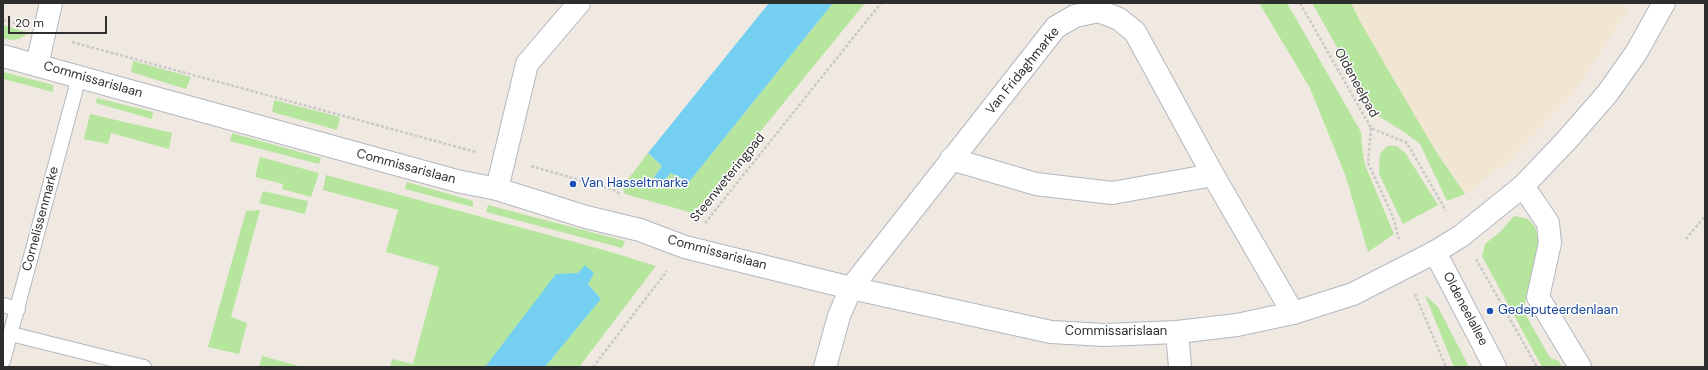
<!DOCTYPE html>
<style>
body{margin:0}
#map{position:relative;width:1708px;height:370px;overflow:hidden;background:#efe9e1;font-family:"DM Sans",sans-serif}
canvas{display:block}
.frame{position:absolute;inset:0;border:4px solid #2e2e2e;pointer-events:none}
.scale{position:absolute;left:8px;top:16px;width:99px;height:18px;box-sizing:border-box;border:2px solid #2e2e2e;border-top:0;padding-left:5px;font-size:12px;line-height:14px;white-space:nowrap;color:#2e2e2e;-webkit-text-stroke:3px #fff;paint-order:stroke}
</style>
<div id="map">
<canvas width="1708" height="370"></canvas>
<div class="frame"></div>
<div class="scale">20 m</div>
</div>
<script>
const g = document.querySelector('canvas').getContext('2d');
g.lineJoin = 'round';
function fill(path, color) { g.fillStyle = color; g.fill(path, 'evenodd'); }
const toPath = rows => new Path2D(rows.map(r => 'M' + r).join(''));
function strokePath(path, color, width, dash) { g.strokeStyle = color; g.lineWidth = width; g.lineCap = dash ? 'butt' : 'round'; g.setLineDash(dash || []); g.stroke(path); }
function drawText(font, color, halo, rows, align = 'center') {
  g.font = font + ' "DM Sans",sans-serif'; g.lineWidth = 3; g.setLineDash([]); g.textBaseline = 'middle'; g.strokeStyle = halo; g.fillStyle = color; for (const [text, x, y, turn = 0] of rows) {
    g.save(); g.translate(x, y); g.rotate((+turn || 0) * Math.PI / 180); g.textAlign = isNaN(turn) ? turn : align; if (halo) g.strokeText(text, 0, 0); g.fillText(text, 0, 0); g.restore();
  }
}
fill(toPath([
 [1351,3,1624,3,1628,11,1572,96,1503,166,1465,194,1435,150,1362,25]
]), '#f0e6d1');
fill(toPath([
 [833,3,865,3,712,191,693,213,625,194,622,187,648,153,662,166,654,177,662,183,671,173,689,182],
 [1259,3,1287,3,1361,132,1362,147,1365,165,1394,234,1368,252,1346,177,1310,88],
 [1312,3,1351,3,1362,25,1435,150,1465,194,1447,201,1420,144,1404,132,1375,114],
 [3,25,29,33,19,39,10,40,3,38],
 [133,61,191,77,186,89,131,72],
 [3,72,53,85,53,92,3,79],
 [97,98,153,112,152,119,96,103],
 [274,100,340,117,337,130,272,112],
 [90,114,172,133,169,149,111,133,108,144,84,139],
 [232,133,321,158,319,164,230,141],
 [1387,146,1397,146,1406,154,1438,205,1403,224,1379,174,1380,154],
 [260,157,319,173,311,197,282,189,283,184,255,177],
 [326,175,604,250,656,266,579,367,545,367,601,299,578,273,498,351,485,367,390,367,392,359,413,364,439,267,386,252,398,210,323,190],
 [407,182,473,201,473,207,405,189],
 [263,191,308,201,305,214,259,203],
 [488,205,625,241,622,248,486,212],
 [260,210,231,317,247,323,239,354,208,347,246,211],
 [1514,216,1528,219,1535,227,1540,244,1523,310,1550,358,1559,361,1562,367,1542,367,1482,256,1485,244,1500,232],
 [1425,295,1438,307,1469,367,1454,367],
 [262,356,302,367,259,367]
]), '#b6e59e');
fill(toPath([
 [769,3,833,3,689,182,671,173,662,183,654,177,662,166,648,153],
 [585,265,594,273,588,284,601,299,545,367,485,367,556,274,578,273]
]), '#75cff0');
const lane = toPath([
 [3,305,18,309],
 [11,334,144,367],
 [3,361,79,77]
]);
const street = toPath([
 [37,65,51,3],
 [951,159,1036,184,1112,193,1213,175],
 [1523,186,1548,223,1550,243,1538,297,1580,367],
 [497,189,527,64,579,3],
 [1435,252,1461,236,1523,186,1566,141,1607,94,1636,53,1664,3],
 [1177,332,1180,367],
 [825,367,839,316,851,288,1056,27,1075,16,1099,11,1119,19,1135,32,1213,175,1293,313]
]);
const secondary = toPath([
 [3,56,457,181,497,189,586,217,640,230,685,247,851,288,1051,332,1105,335,1177,332,1237,325,1293,313,1353,294,1435,252,1495,367]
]);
strokePath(lane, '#b4b7c1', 16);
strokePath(street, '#b4b7c1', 24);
strokePath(secondary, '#b4b7c1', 24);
strokePath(toPath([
 [1300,3,1371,128,1407,143,1446,211],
 [3,20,18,24],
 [72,42,476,152],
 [1371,128,1368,163,1393,217,1399,239],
 [531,166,614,190,620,194],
 [705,223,881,3],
 [1686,239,1705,216],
 [1476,259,1537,367],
 [1415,294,1446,367],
 [593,367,667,271]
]), '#c9c9c9', 2.5, [3, 2]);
strokePath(lane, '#fff', 14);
strokePath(street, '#fff', 22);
strokePath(secondary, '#fff', 22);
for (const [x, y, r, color] of [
 [573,184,4,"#1a4fb4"],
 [1490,311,4,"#1a4fb4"]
]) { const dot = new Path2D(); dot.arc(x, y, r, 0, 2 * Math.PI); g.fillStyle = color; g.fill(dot); strokePath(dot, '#fff', 1.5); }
drawText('13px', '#2e2e2e', '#fff', [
 ["Van Fridaghmarke",1023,71,-51],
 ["Commissarislaan",93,80,16],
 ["Oldeneelpad",1356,83,61],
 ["Commissarislaan",406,167,15],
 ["Steenweteringpad",728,178,-51],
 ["Cornelissenmarke",41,219,-75],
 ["Commissarislaan",717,253,15],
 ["Oldeneelallee",1465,309,62],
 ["Commissarislaan",1116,332]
]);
drawText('13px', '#164399', '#fff', [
 ["Van Hasseltmarke",581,184],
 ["Gedeputeerdenlaan",1498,311]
], 'left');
</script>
